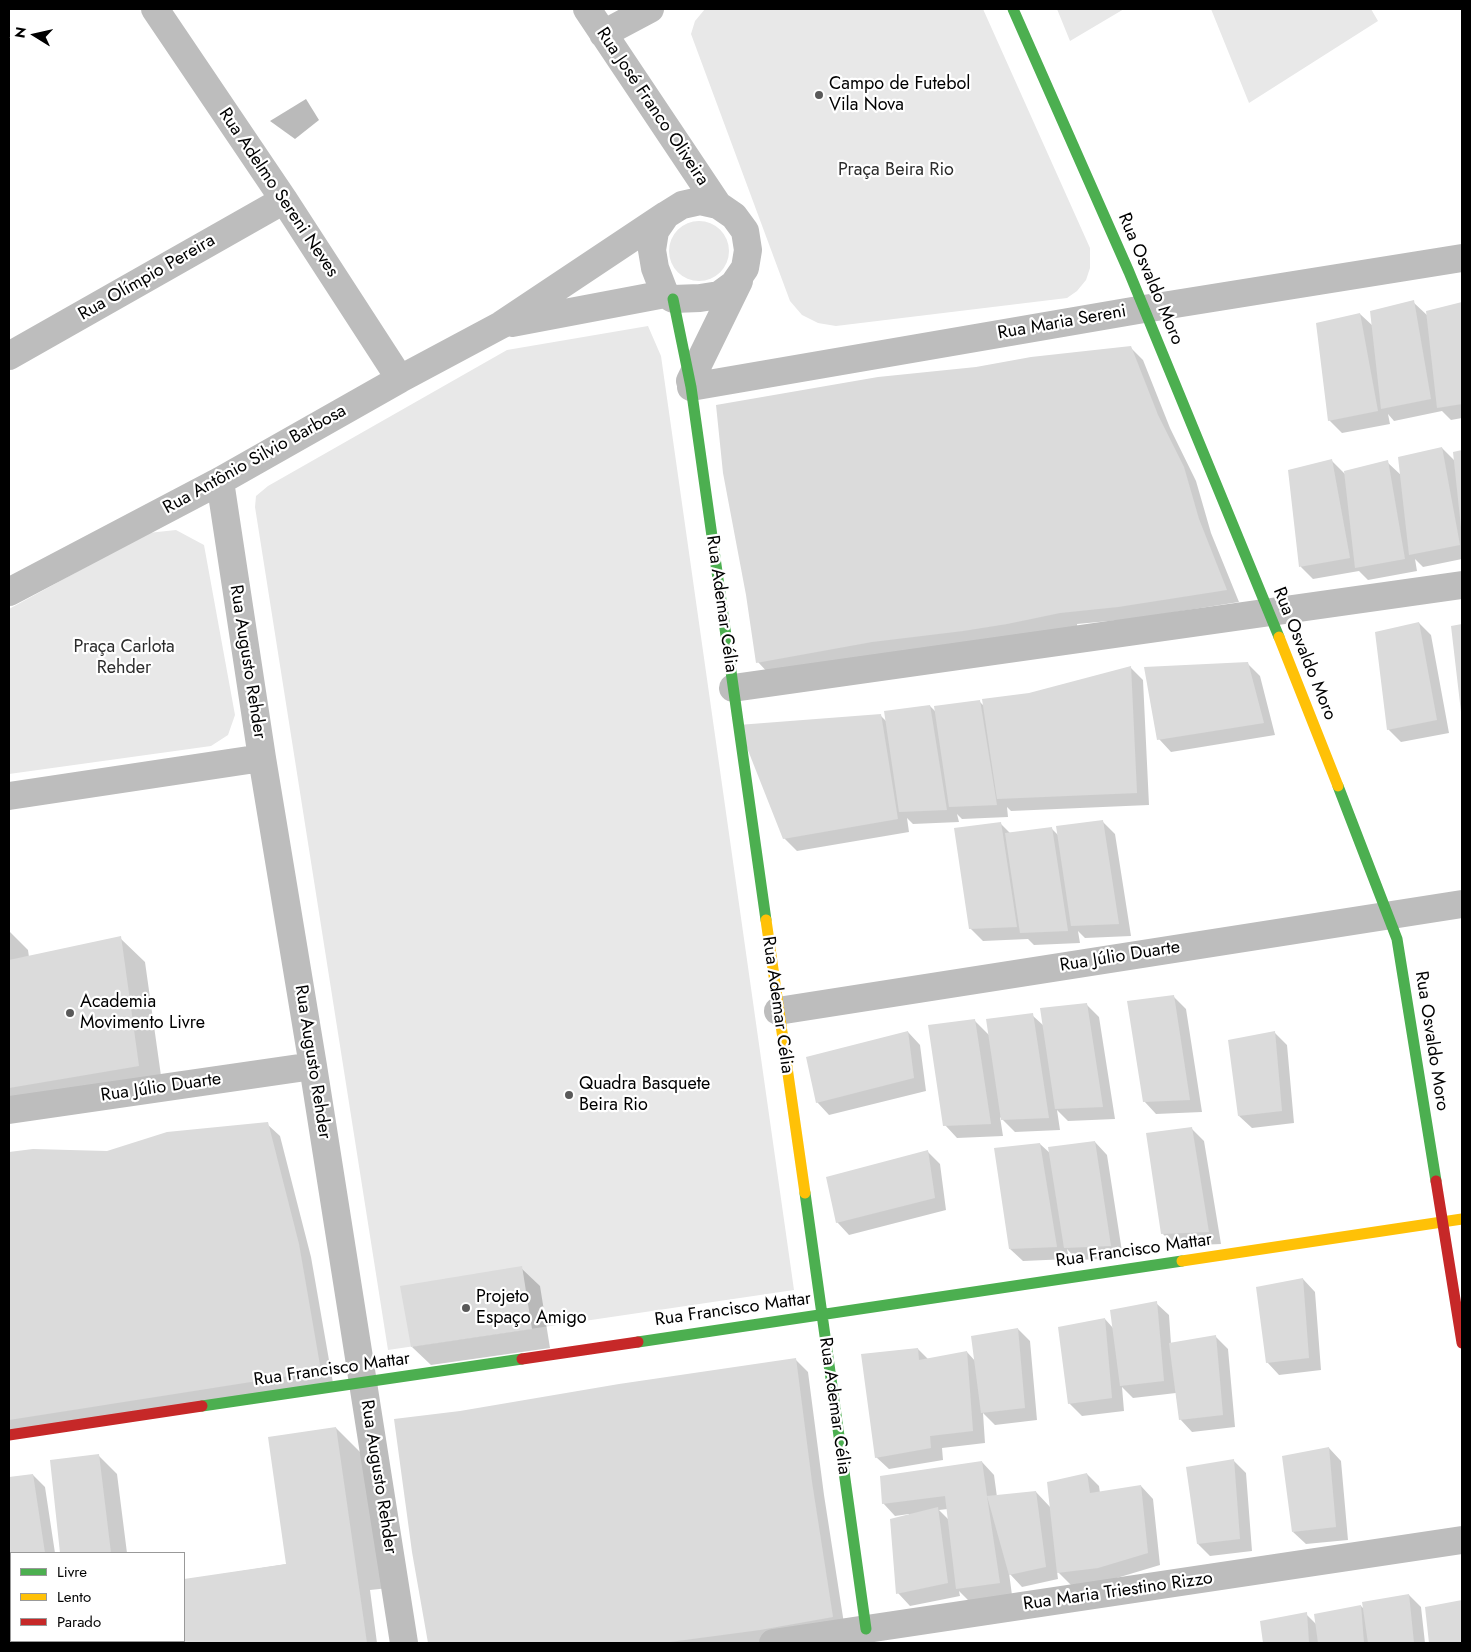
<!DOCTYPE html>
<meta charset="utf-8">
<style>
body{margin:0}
#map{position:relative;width:1471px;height:1652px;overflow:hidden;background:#fff;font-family:Jost,sans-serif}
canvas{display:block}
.frame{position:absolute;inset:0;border:10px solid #000;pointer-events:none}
.legend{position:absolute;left:10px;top:1552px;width:175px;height:90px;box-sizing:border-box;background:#fff;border:1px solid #999;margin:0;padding:6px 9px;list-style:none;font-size:15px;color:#000}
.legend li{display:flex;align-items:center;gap:10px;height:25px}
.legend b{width:25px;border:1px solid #999}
.north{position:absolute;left:10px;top:10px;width:50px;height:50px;-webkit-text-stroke:4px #fff;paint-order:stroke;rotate:280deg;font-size:14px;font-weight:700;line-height:20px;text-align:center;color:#000}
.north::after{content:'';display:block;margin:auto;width:18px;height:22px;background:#000;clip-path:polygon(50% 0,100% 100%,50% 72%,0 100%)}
</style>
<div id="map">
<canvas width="1471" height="1652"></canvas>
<div class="frame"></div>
<ul class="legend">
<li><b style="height:6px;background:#4caf50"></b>Livre</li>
<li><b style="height:6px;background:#ffc107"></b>Lento</li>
<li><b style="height:6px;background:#c62828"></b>Parado</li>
</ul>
<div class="north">N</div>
</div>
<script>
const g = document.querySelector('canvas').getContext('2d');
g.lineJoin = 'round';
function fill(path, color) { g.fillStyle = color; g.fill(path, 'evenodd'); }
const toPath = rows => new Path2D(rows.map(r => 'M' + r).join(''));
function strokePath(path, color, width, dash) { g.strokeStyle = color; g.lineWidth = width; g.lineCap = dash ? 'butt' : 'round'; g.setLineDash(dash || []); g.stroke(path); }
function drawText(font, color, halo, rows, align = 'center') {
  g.font = font + ' Jost,sans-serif'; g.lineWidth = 4.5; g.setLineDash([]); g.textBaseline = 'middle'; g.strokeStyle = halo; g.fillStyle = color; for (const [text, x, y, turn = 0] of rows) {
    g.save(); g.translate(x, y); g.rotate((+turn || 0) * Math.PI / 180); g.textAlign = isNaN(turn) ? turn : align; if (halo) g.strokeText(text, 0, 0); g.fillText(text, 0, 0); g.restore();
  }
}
fill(toPath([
 [705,9,983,9,1090,248,1090,268,1086,280,1077,291,1067,298,836,326,818,323,802,315,790,301,691,34,695,21],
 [1057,9,1124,9,1070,41],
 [1211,9,1371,9,1378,21,1249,103],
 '669 251a30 30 0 1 1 60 0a30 30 0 1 1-60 0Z',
 [648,326,661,356,794,1290,388,1350,255,507,256,496,268,486,507,350],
 [176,530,204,545,235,715,228,735,211,746,9,774,9,609,148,533]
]), '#e8e8e8');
fill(toPath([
 [306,99,319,120,295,139,270,121]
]), '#bababa');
fill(toPath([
 [1413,302,1428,316,1428,312,1462,304,1462,418,1451,420,1442,411,1394,421,1388,414,1390,424,1342,433,1329,420,1360,314,1373,326],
 [1130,347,1143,360,1170,428,1196,481,1211,533,1239,602,1131,619,1077,624,1078,631,770,675,758,662,976,368],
 [1442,448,1455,461,1454,453,1462,451,1462,559,1423,567,1415,559,1417,571,1368,580,1359,571,1313,579,1301,567,1290,471,1332,461,1345,474,1387,462,1402,476],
 [1419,623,1431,635,1449,733,1401,742,1388,729],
 [1462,625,1462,712,1453,627],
 [1248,664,1260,676,1275,735,1171,752,1159,739],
 [1131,668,1143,680,1149,805,1011,811,1007,807,1008,817,962,819,957,814,959,822,913,824,907,818,909,832,797,851,784,838,881,716,887,722,930,706,936,712,980,702,985,707],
 [1102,821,1115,834,1131,936,1085,938,1078,931,1080,943,1034,945,1028,939,983,941,970,928,1000,823,1010,833,1051,828,1059,836],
 [9,931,28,950,29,957,120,938,145,962,163,1090,9,1116],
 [1174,997,1186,1009,1202,1112,1156,1114,1144,1101],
 [1086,1004,1099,1017,1115,1119,1068,1121,1057,1110,1060,1130,1015,1132,1000,1117,1003,1136,957,1138,945,1125,975,1021,990,1036,1032,1015,1044,1026],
 [908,1032,920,1045,926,1091,829,1115,817,1102],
 [1275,1033,1287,1045,1294,1123,1252,1128,1239,1116],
 [267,1124,280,1136,311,1257,333,1383,9,1432,9,1153,33,1150,107,1153],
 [1192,1129,1204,1141,1221,1244,1175,1246,1162,1233],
 [1095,1142,1107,1155,1123,1258,1077,1260,1067,1249,1069,1259,1023,1261,1010,1249,1040,1144,1051,1154],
 [928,1152,940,1164,946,1210,849,1235,837,1222],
 [521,1268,540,1286,550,1348,431,1365,412,1347],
 [1303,1279,1315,1292,1321,1370,1279,1375,1267,1362],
 [1156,1303,1169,1315,1171,1344,1215,1336,1228,1349,1235,1427,1192,1432,1180,1419,1176,1393,1133,1398,1122,1387,1124,1411,1082,1416,1069,1403,1105,1319,1113,1328],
 [1018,1329,1030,1341,1037,1420,995,1425,983,1413,985,1443,942,1448,943,1460,889,1469,876,1457,918,1349,928,1359,967,1352,976,1362],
 [796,1360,808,1372,824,1495,845,1630,765,1643,429,1643,414,1552,460,1412],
 [336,1428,371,1463,389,1588,370,1590,377,1643,9,1643,9,1478,33,1475,45,1487,55,1553,11,1553,11,1641,184,1641,184,1580,287,1564],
 [1329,1448,1341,1461,1348,1540,1306,1544,1293,1532],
 [98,1455,117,1474,127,1553,61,1553,51,1461],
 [1233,1460,1246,1473,1252,1551,1210,1556,1198,1544],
 [982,1462,994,1475,997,1497,1036,1492,1051,1508,1087,1474,1099,1486,1100,1493,1141,1486,1153,1499,1160,1565,1110,1580,1071,1585,1057,1571,1058,1579,1022,1587,1009,1573,1012,1595,969,1601,959,1591,960,1596,910,1606,898,1593,909,1514,895,1516,883,1503],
 [948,1509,949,1520,939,1510],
 [1409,1595,1421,1607,1425,1643,1264,1643,1261,1622,1306,1614,1316,1624,1361,1606,1365,1610],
 [1462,1602,1462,1643,1431,1643,1426,1608]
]), '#0003');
fill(toPath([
 [1414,300,1431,399,1381,409,1370,311],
 [1462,302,1462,404,1437,408,1426,311],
 [1360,313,1378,411,1328,421,1316,323],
 [1131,346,1158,415,1184,467,1199,519,1227,590,1118,607,1060,613,1007,624,963,631,872,642,756,663,746,595,723,473,716,405,878,377,976,367,1031,357],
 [1442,447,1460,545,1409,555,1398,457],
 [1462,450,1462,527,1461,527,1453,452],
 [1332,459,1350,558,1299,567,1288,470],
 [1388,460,1405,559,1355,568,1344,471],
 [1419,622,1437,720,1387,730,1375,632],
 [1462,624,1462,712,1461,712,1451,626],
 [1248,662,1264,723,1157,740,1144,667],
 [1131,666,1137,793,997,799,982,699,1029,693],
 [980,700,997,805,949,807,934,706],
 [930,705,947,810,899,812,884,711],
 [881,714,898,819,783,839,738,725],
 [1103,820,1119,924,1071,926,1056,826],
 [1001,822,1017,927,969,929,954,828],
 [1052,827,1068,931,1020,933,1005,833],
 [121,936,139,1066,9,1088,9,960],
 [1174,995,1190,1100,1143,1102,1127,1001],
 [1087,1003,1103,1107,1055,1109,1040,1008],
 [1033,1013,1049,1118,1001,1120,986,1019],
 [975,1019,991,1124,943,1126,928,1025],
 [908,1031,914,1078,816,1103,806,1057],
 [1275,1031,1282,1111,1238,1116,1228,1040],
 [268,1122,299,1244,321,1371,9,1420,9,1152,33,1149,107,1151,167,1132],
 [1192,1127,1209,1232,1161,1234,1146,1133],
 [1095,1141,1111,1246,1064,1248,1048,1147],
 [1040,1143,1057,1247,1009,1249,994,1148],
 [928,1150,935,1198,836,1223,826,1177],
 [522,1266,532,1329,411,1347,400,1286],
 [1303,1278,1309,1358,1266,1363,1256,1287],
 [1157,1301,1164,1381,1120,1386,1110,1310],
 [1105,1318,1112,1398,1068,1404,1058,1327],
 [1018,1328,1025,1408,981,1413,971,1336],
 [1216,1335,1223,1415,1179,1420,1169,1343],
 [918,1348,919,1360,967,1351,973,1431,930,1436,931,1448,875,1458,861,1354],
 [796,1358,812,1482,833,1617,760,1630,662,1643,428,1643,412,1552,394,1419,460,1411,619,1384],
 [336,1427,367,1643,9,1643,9,1477,33,1474,45,1553,11,1553,11,1641,184,1641,184,1579,286,1564,268,1437],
 [1329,1447,1336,1527,1292,1532,1282,1456],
 [99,1454,111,1553,60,1553,50,1460],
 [1234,1459,1240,1539,1197,1544,1186,1467],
 [982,1461,987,1496,1036,1491,1046,1567,1009,1575,987,1496,1000,1583,956,1589,945,1496,882,1504,880,1476],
 [1087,1473,1090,1493,1141,1485,1148,1553,1098,1568,1057,1573,1047,1482],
 [938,1507,948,1583,896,1594,890,1519],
 [1409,1594,1414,1643,1368,1643,1362,1602],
 [1462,1600,1462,1643,1429,1643,1425,1607],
 [1361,1605,1364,1643,1318,1643,1314,1614],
 [1307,1612,1309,1643,1263,1643,1260,1621]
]), '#dbdbdb');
strokePath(toPath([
 [155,9,284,200,400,379],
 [587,9,718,205],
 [603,34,650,9],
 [700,201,718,205,734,216,745,231,748,250,745,268,734,284,719,295,700,298,673,299,665,294,655,268,652,250,655,231,666,215,682,205,700,201],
 [512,323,665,294],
 [9,356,284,200],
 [690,381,739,281],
 [691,387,1144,309,1462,258],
 [220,481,262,758,313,1066,404,1643],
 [9,592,220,481,400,379,501,325,666,215],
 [733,688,1462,585],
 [9,796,262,758],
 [778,1011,1462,904],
 [9,1110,313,1066],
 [773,1643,1462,1540]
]), '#bdbdbd', 28);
strokePath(toPath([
 [1013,9,1129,272,1279,637],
 [673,299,691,387,766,920],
 [1338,786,1397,939,1436,1181],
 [805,1193,866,1629],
 [638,1342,1182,1261],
 [202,1406,522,1359]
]), '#4caf50', 11);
strokePath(toPath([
 [1279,637,1338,786],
 [766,920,805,1193],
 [1182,1261,1462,1219]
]), '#ffc107', 11);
strokePath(toPath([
 [1436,1181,1462,1343],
 [522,1359,638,1342],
 [9,1435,202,1406]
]), '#c62828', 11);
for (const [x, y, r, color] of [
 [819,95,5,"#595959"],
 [70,1013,5,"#595959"],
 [569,1095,5,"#595959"],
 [466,1308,5,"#595959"]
]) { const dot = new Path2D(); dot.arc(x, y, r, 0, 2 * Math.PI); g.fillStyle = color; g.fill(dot); strokePath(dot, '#fff', 2); }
drawText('18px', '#000', '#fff', [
 ["Campo de Futebol",829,85],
 ["Vila Nova",829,106],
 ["Academia",80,1003],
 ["Movimento Livre",80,1024],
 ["Quadra Basquete",579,1085],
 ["Beira Rio",579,1106],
 ["Projeto",476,1298],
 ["Espaço Amigo",476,1319]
], 'left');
drawText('18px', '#000', '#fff', [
 ["Rua José Franco Oliveira",652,107,56],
 ["Rua Adelmo Sereni Neves",278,193,56],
 ["Rua Olímpio Pereira",147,278,-30],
 ["Rua Osvaldo Moro",1150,279,67],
 ["Rua Maria Sereni",1062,323,-10],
 ["Rua Antônio Silvio Barbosa",255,460,-29],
 ["Rua Ademar Célia",721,604,82],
 ["Rua Osvaldo Moro",1304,654,68],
 ["Rua Augusto Rehder",247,662,81],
 ["Rua Júlio Duarte",1120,957,-9],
 ["Rua Ademar Célia",777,1005,82],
 ["Rua Osvaldo Moro",1431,1041,81],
 ["Rua Augusto Rehder",312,1062,81],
 ["Rua Júlio Duarte",161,1088,-8],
 ["Rua Francisco Mattar",1134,1251,-8],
 ["Rua Francisco Mattar",733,1310,-8],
 ["Rua Francisco Mattar",332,1370,-8],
 ["Rua Ademar Célia",834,1406,82],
 ["Rua Augusto Rehder",378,1477,81],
 ["Rua Maria Triestino Rizzo",1118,1592,-8]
]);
drawText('18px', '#2c2c2c', '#fff', [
 ["Praça Beira Rio",896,171],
 ["Praça Carlota",124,648],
 ["Rehder",124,669]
]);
</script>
